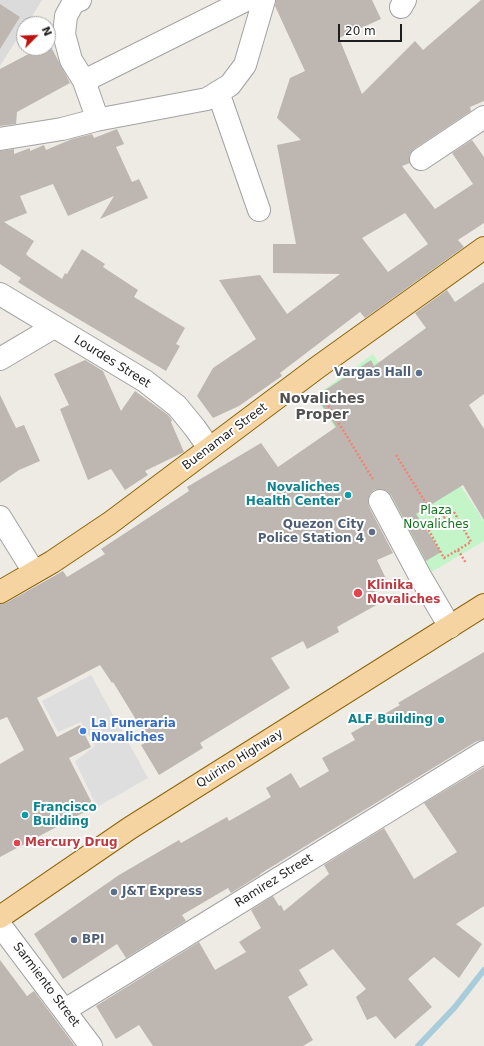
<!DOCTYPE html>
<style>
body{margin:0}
#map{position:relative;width:484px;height:1046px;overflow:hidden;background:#eeebe4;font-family:"DejaVu Sans",sans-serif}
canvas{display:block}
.north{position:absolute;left:16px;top:16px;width:40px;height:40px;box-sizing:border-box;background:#fff;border:1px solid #a5a5a5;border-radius:50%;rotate:66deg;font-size:11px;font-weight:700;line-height:16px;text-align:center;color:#1e1e1e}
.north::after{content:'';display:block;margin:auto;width:14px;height:18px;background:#be130e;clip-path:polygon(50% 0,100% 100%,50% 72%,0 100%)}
.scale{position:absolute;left:338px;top:24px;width:64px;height:18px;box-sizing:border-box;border:2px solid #1e1e1e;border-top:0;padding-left:5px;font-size:12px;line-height:14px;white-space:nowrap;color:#1e1e1e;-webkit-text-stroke:3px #fff;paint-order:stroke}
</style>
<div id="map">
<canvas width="484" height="1046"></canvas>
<div class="north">N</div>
<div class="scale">20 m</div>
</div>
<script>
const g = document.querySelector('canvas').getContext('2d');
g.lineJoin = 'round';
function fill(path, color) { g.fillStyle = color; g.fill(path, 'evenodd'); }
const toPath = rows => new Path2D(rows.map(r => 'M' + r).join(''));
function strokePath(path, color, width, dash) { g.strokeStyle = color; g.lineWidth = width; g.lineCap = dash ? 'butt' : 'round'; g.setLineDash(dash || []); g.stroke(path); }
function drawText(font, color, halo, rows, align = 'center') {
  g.font = font + ' "DejaVu Sans",sans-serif'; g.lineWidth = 4; g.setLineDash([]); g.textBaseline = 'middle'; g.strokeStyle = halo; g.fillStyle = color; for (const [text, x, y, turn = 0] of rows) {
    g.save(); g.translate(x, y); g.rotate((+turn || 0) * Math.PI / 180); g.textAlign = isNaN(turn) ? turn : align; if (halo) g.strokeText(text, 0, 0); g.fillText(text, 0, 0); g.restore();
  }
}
fill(toPath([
 [0,0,42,0,27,24,24,24,24,28,0,66]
]), '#dcdbdb');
fill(toPath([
 [373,354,484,521,484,541,425,576,315,396]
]), '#c4f5c9');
fill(toPath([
 [91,675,148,778,97,807,75,761,95,746,81,722,58,732,42,701]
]), '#dedede');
strokePath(toPath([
 [418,1046,455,1007,484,970]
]), '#a8ccd9', 6);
fill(toPath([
 [276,0,372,0,381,19,339,38,362,94,415,41,423,50,481,0,484,0,484,101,470,107,471,111,414,149,410,154,409,159,410,163,402,166,435,209,473,184,452,153,472,140,484,157,484,223,458,240,464,247,365,318,360,312,280,373,282,376,239,406,213,418,197,396,213,368,256,339,219,280,260,275,287,314,340,274,273,273,273,244,296,244,277,145,301,140,277,118,290,78,305,71,275,6],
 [405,213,428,244,388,272,362,238],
 [0,4,20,17,0,49],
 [49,43,70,83,17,112,16,124,0,126,0,69,40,48,48,48],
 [117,129,124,144,116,147,132,182,139,179,148,198,100,219,114,196,68,216,53,184,20,196,27,213,4,222,34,241,26,254,29,257,62,279,65,273,67,274,82,249,105,264,103,267,138,290,134,297,185,328,176,344,180,346,166,371,48,301,18,282,21,278,0,264,0,151,14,149,14,154,30,148,30,151,44,145,46,150,72,139,92,134,94,138],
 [484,282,484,394,469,405,484,429,484,520,463,485,416,514,441,552,426,561,391,495,387,491,381,489,374,490,370,494,368,500,369,507,393,553,377,560,389,585,374,592,380,603,337,627,339,632,307,649,303,641,271,658,290,688,200,743,203,748,159,775,141,745,149,741,113,682,112,683,100,665,37,698,57,737,80,725,91,747,69,758,94,807,0,857,0,764,24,750,7,717,0,720,0,604,6,603,63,571,67,577,105,554,101,549,189,491,187,487,261,443,278,467,336,427,316,396,371,360,374,366,426,328,415,313,447,290,455,302],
 [85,360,103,371,121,411,135,391,168,415,172,420,171,422,184,452,145,471,148,475,125,490,111,469,88,480,60,409,69,405,54,374],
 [0,395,16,428,24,425,40,461,19,470,0,483],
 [484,652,484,740,477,741,260,874,260,875,231,893,228,888,182,915,186,921,126,958,117,944,63,979,34,934,119,875,179,840,181,843,227,817,229,821,271,797,266,788,291,773,300,788,329,771,322,758,355,740,351,733,400,705,398,703],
 [484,767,484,906,456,924,482,944,459,978,434,957,408,979,432,1007,395,1039,376,1016,367,1020,356,997,366,989,333,949,299,970,308,985,288,997,313,1040,303,1046,153,1046,139,1025,116,1039,96,1006,199,942,215,970,246,952,239,942,261,928,251,910,273,896,279,906,281,905,284,911,329,874,324,865,384,828,414,879,457,852,424,803],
 [0,960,27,996,34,991,75,1046,0,1046]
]), '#beb7b1');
const minor = toPath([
 [80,0,73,3,66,16,64,34,71,60,84,81,95,112,96,120],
 [401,7,405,0],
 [84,81,246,0],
 [218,92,259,210],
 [0,139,62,129,96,120,207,99,230,85,245,65,264,0],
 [421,159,484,117],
 [0,294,145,381,177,406,195,428,209,448],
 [0,359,54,327],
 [380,501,420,576,450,627],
 [0,517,34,572],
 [0,925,91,1046],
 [65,1010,484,752]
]);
const major = toPath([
 [0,592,52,562,110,523,318,367,484,248],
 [0,917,130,828,484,605]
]);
strokePath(minor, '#a2a2a2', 24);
strokePath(major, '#8d650a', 24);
strokePath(toPath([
 [320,392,374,481],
 [396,455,437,521],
 [454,512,471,542,444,558,427,527,454,512],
 [458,550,466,563]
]), '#f08474', 2.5, [2, 2]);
strokePath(minor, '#fff', 22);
strokePath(major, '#f5d4a2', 22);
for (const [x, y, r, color] of [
 [419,373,4,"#5c6f8a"],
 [348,495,4,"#0f9aa8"],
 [372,532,4,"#5c6f8a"],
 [358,593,5,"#e0444e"],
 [441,720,4,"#0f9aa8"],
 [83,731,4,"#3f7fe0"],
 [25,815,4,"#0f9aa8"],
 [17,843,4,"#e0444e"],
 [114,892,4,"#5c6f8a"],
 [74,940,4,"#5c6f8a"]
]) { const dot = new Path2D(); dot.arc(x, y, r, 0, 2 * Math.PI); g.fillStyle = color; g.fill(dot); strokePath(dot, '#fff', 1.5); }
drawText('12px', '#1e1e1e', '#fff', [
 ["Lourdes Street",112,362,32],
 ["Buenamar Street",225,437,-37],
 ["Quirino Highway",240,759,-32],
 ["Ramirez Street",274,881,-32],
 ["Sarmiento Street",46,985,53]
]);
drawText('bold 12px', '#4e5e75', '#fff', [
 ["Vargas Hall",411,373],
 ["Quezon City",364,525],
 ["Police Station 4",364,539],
 ["J&T Express",122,892,"left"],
 ["BPI",82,940,"left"]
], 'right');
drawText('bold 12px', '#0d838f', '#fff', [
 ["Novaliches",340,488],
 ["Health Center",340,502],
 ["ALF Building",433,720],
 ["Francisco",33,808,"left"],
 ["Building",33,822,"left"]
], 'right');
drawText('12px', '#13741e', '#fff', [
 ["Plaza",436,511],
 ["Novaliches",436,525]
]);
drawText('bold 12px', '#be3a42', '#fff', [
 ["Klinika",367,586],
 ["Novaliches",367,600],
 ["Mercury Drug",25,843]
], 'left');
drawText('bold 12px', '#366cbe', '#fff', [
 ["La Funeraria",91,724],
 ["Novaliches",91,738]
], 'left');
drawText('bold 14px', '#515151', '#fff', [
 ["Novaliches",322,399],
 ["Proper",322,415]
]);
</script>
